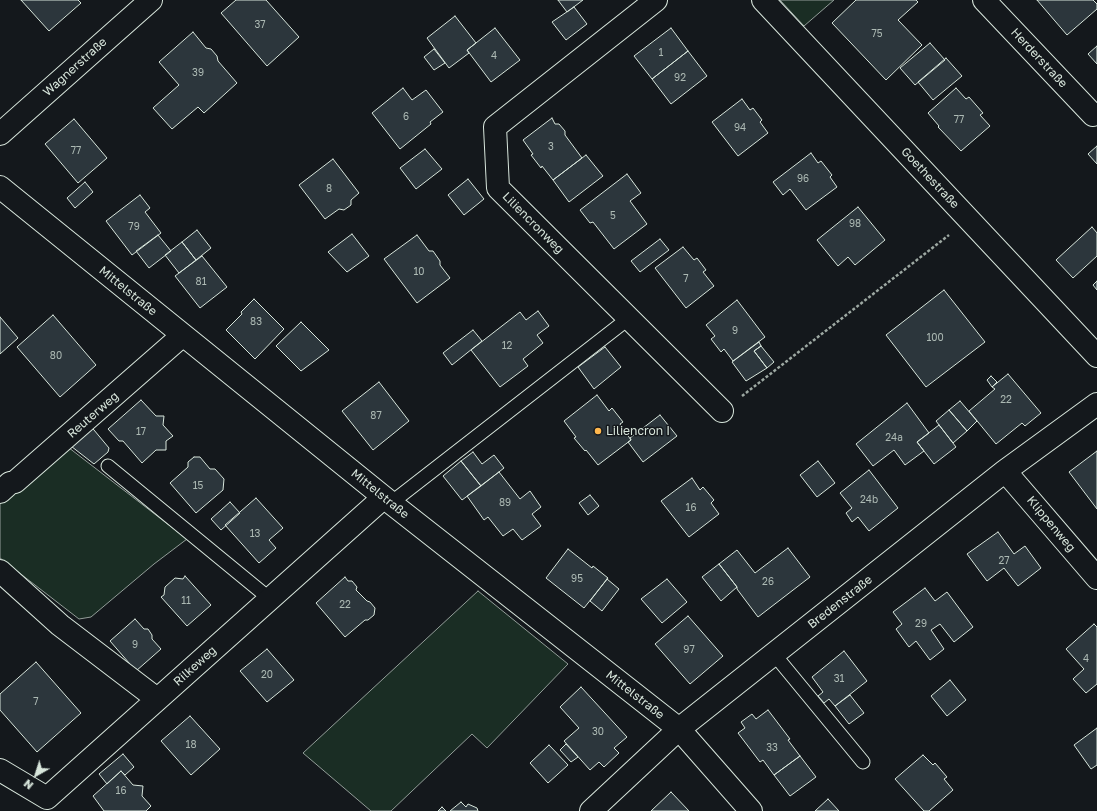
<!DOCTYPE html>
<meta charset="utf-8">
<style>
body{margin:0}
#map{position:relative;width:1097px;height:811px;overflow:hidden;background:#14181c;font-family:"Golos Text",sans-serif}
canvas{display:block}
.north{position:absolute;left:16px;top:755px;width:40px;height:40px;-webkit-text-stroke:3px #14181c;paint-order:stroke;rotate:219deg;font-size:11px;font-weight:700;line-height:16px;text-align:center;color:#d8e6dc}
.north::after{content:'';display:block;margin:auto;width:14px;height:18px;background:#d8e6dc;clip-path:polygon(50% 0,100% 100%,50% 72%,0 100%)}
</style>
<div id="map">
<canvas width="1097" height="811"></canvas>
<div class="north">N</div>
</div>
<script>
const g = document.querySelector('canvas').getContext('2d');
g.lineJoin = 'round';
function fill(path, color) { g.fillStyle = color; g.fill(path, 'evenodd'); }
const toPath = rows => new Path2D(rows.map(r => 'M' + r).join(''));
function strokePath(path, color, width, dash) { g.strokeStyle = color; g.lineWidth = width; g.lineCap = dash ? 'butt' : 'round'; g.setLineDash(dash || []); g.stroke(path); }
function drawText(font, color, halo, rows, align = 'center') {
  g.font = font + ' "Golos Text",sans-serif'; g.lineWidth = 3; g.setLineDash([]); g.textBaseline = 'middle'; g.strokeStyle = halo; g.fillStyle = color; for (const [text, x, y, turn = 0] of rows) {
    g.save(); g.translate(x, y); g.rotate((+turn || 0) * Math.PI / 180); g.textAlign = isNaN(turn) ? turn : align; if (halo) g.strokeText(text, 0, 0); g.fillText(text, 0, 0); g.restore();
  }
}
const green = toPath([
 [780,0,834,0,804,26,780,0],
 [64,444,187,539,154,564,91,617,79,619,0,558,0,501,64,444],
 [478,591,568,664,487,748,472,734,391,811,371,811,303,753,478,591]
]);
fill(green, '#1a2d24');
strokePath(green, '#939e99', 1);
const building = toPath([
 [21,0,78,0,81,3,49,31,21,0],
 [236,0,266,0,299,37,267,66,221,13,236,0],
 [558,0,583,0,567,12,558,0],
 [856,0,916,0,918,2,898,20,922,45,886,80,832,23,856,0],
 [1037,0,1093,0,1097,4,1097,9,1067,35,1037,0],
 [574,7,587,24,566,40,552,22,574,7],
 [455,16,476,43,467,50,469,53,449,68,427,38,455,16],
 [495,28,520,60,491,82,467,50,495,28],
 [671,28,688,51,652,79,634,56,671,28],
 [193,32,206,48,211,49,217,56,218,61,237,83,204,113,198,107,172,129,153,108,179,85,159,62,193,32],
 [930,43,945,60,915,85,900,68,930,43],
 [1097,46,1097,64,1088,54,1097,46],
 [434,49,445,63,434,70,424,57,434,49],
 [688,51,707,76,671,104,652,79,688,51],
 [946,58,962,76,933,100,918,82,946,58],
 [403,88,412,100,426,90,443,112,430,122,431,124,400,149,372,113,403,88],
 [956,88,966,99,969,97,983,113,980,115,990,126,961,151,938,127,939,126,928,113,956,88],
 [742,99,750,110,753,108,762,120,760,122,768,133,738,156,712,122,742,99],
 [552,118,555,124,559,124,565,131,565,135,582,158,553,180,542,166,541,168,531,155,533,154,523,140,552,118],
 [74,119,107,158,78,183,45,144,74,119],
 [1097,146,1097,164,1088,154,1097,146],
 [425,149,442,169,416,189,400,168,425,149],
 [811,153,818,163,821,161,832,175,830,177,837,187,806,210,790,189,783,195,773,182,811,153],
 [586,155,603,176,569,202,553,180,586,155],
 [333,159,359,193,351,200,351,205,344,210,339,209,325,219,299,185,333,159],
 [627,174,641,193,630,201,647,224,614,249,593,222,590,223,580,210,627,174],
 [468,179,484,199,464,215,448,195,468,179],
 [85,182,93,192,75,208,67,198,85,182],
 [140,195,150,208,145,212,161,233,132,255,106,221,140,195],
 [858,207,885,240,855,265,848,257,838,266,817,240,858,207],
 [1092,227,1097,233,1097,256,1073,278,1056,260,1092,227],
 [197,230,211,248,196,260,182,242,197,230],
 [352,234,369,256,347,272,328,252,352,234],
 [158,235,171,251,149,268,136,251,158,235],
 [417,235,429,251,433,251,440,261,440,265,450,278,417,303,384,259,417,235],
 [660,239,669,250,640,272,631,261,660,239],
 [182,242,196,260,179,273,165,255,182,242],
 [683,247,694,260,697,258,706,270,703,272,714,286,686,308,655,268,683,247],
 [202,256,227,287,200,308,175,276,202,256],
 [1097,281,1097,290,1093,285,1097,281],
 [944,290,985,342,926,387,886,335,944,290],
 [254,299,284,329,255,359,226,330,242,314,241,312,254,299],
 [737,300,765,337,733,361,724,349,721,352,711,339,715,336,706,325,737,300],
 [538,311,549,326,537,335,543,343,523,359,528,366,500,387,471,350,520,312,526,320,538,311],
 [53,315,96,365,60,397,17,347,53,315],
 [0,317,18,338,0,354,0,317],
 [301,322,329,350,301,371,276,346,301,322],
 [473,330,482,341,452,365,443,353,473,330],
 [759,342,761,346,754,351,767,368,746,381,732,362,759,342],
 [761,346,774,362,767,368,754,351,761,346],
 [605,347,621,367,594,389,578,367,605,347],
 [1008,374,1041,413,1025,426,1022,423,996,444,969,411,995,389,992,387,1008,374],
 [991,376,997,382,992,387,987,380,991,376],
 [379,382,409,421,373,450,342,411,379,382],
 [597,395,609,411,612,408,623,422,620,424,631,440,598,465,586,450,585,451,574,438,576,437,564,421,597,395],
 [141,400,156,416,164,416,163,425,173,436,166,441,166,450,156,450,142,463,123,441,119,441,108,429,141,400],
 [960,401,977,421,967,431,949,410,960,401],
 [907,403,929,433,917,442,924,451,905,465,894,450,873,466,856,444,907,403],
 [949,410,967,431,953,443,936,421,949,410],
 [660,415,677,436,643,462,628,442,631,440,630,438,660,415],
 [89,424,109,448,108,452,94,464,67,443,89,424],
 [939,425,956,447,934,464,917,442,939,425],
 [1097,451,1097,509,1069,472,1097,451],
 [473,452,482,464,494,455,504,468,481,486,461,461,473,452],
 [194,457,200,457,210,469,215,469,224,479,223,490,196,513,170,483,188,467,188,462,194,457],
 [461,461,481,486,462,500,443,476,461,461],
 [818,461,835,483,817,497,800,475,818,461],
 [869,470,898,508,869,531,858,517,852,522,846,513,852,508,840,493,869,470],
 [499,472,520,499,530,491,541,507,532,514,541,526,522,540,513,529,503,536,488,517,484,520,467,496,499,472],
 [692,478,700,490,703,487,714,500,711,503,719,514,689,537,661,501,692,478],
 [590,495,599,506,588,515,579,503,590,495],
 [256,498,283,528,269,540,276,548,259,563,225,525,256,498],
 [230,502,240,513,221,530,211,519,230,502],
 [998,532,1014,554,1025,546,1041,568,1018,586,1004,568,987,581,967,554,998,532],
 [788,548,810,577,758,617,737,589,737,587,719,564,737,550,755,573,788,548],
 [568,549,592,568,593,566,608,578,584,608,546,578,568,549],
 [719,564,737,587,721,601,702,577,719,564],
 [185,576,211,605,187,626,161,597,164,595,165,587,175,578,183,579,185,576],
 [345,577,348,581,352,581,357,587,356,590,367,601,370,602,375,608,374,615,368,620,365,620,345,637,316,603,345,577],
 [607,579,619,589,602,611,590,601,607,579],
 [667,579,687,602,662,623,641,599,667,579],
 [925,588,935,601,947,592,973,627,954,642,940,624,931,630,944,649,930,660,916,641,909,647,896,629,902,624,893,612,925,588],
 [688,616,723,656,690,684,655,644,688,616],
 [135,619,144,629,148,629,152,635,152,639,161,649,136,671,110,641,135,619],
 [1094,624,1097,627,1097,684,1086,693,1073,679,1084,669,1066,649,1094,624],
 [267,649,294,680,267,702,240,671,267,649],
 [844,651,867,681,835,706,829,699,824,703,818,696,823,692,812,677,844,651],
 [36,662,81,713,37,752,0,710,0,694,36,662],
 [950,680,966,700,947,716,931,696,950,680],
 [581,687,627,737,614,748,619,753,604,767,599,762,590,770,564,741,579,728,560,707,581,687],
 [850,695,864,713,849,724,835,706,850,695],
 [768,710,790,739,788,740,800,756,774,775,763,760,760,762,738,733,745,728,741,722,752,714,756,719,768,710],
 [190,716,220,749,191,775,161,741,190,716],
 [1097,728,1097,765,1091,769,1074,745,1097,728],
 [566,744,578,757,571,762,560,750,566,744],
 [549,745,568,765,548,783,530,763,549,745],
 [123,754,134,767,125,775,121,771,107,784,99,774,123,754],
 [923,755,933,765,935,763,947,777,944,779,953,790,929,811,924,811,895,779,923,755],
 [800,756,816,777,790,796,774,775,800,756],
 [121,771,133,785,143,786,142,796,151,806,146,811,104,811,93,796,121,771],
 [671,792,689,811,651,811,671,792],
 [828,799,839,811,815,811,828,799],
 [461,802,466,807,468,804,477,808,478,811,450,811,461,802],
 [442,807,446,811,438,811,442,807]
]);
fill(building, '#2c363c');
strokePath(building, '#d8e6dc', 1);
const service = toPath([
 [108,466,270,599],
 [391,503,629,318],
 [774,654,863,762]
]);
const minor = toPath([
 [656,0,495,127,498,188,722,411],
 [763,0,1097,356],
 [984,0,1093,115],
 [0,134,151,0],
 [0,187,391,503,679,729,751,811],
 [1005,471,1097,578],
 [0,492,10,483,15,482,183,335],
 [0,571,60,625,157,699],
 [0,770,47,798,383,498],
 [591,811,679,729,1005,471,1097,404]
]);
strokePath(service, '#d8e6dc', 15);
strokePath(minor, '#d8e6dc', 24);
strokePath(toPath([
 [742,396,949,235]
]), '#9da8a2', 2.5, [3, 2]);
strokePath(service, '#14181c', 13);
strokePath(minor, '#14181c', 22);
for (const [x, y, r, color] of [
 [598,431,4,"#ffb74d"]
]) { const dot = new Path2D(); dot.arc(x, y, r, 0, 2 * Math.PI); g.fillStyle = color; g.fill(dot); strokePath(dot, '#14181c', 1.5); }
drawText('10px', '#adbab4', null, [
 ["37",260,25],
 ["75",877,34],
 ["1",661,53],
 ["4",494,56],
 ["39",198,73],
 ["92",680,78],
 ["6",406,117],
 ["77",959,120],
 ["94",740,128],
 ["3",551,147],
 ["77",76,151],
 ["96",803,179],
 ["8",329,189],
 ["5",613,216],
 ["98",855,224],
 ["79",134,227],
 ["10",419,272],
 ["7",686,279],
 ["81",201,282],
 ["83",256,322],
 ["9",735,331],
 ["100",935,338],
 ["12",507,346],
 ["80",56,356],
 ["22",1006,400],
 ["87",376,416],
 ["17",141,432],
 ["24a",894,438],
 ["15",198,486],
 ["24b",869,500],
 ["89",505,503],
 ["16",691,508],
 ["13",255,534],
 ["27",1004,561],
 ["95",577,579],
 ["26",768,582],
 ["11",186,601],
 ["22",345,605],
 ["29",921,624],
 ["9",135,645],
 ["97",689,650],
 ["4",1086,659],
 ["20",267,675],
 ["31",839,679],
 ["7",36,702],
 ["30",598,732],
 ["18",191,745],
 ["33",772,748],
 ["16",121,791]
]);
drawText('12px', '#d8e6dc', '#14181c', [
 ["Herderstraße",1039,58,47],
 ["Wagnerstraße",75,67,-42],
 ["Goethestraße",930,178,47],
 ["Liliencronweg",533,223,45],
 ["Mittelstraße",128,291,39],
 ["Reuterweg",93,415,-41],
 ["Mittelstraße",380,494,39],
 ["Klippenweg",1051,524,50],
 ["Bredenstraße",840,602,-38],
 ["Rilkeweg",195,666,-42],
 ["Mittelstraße",635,695,38]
]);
drawText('12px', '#d8e6dc', '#14181c', [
 ["Liliencron I",606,431]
], 'left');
</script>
